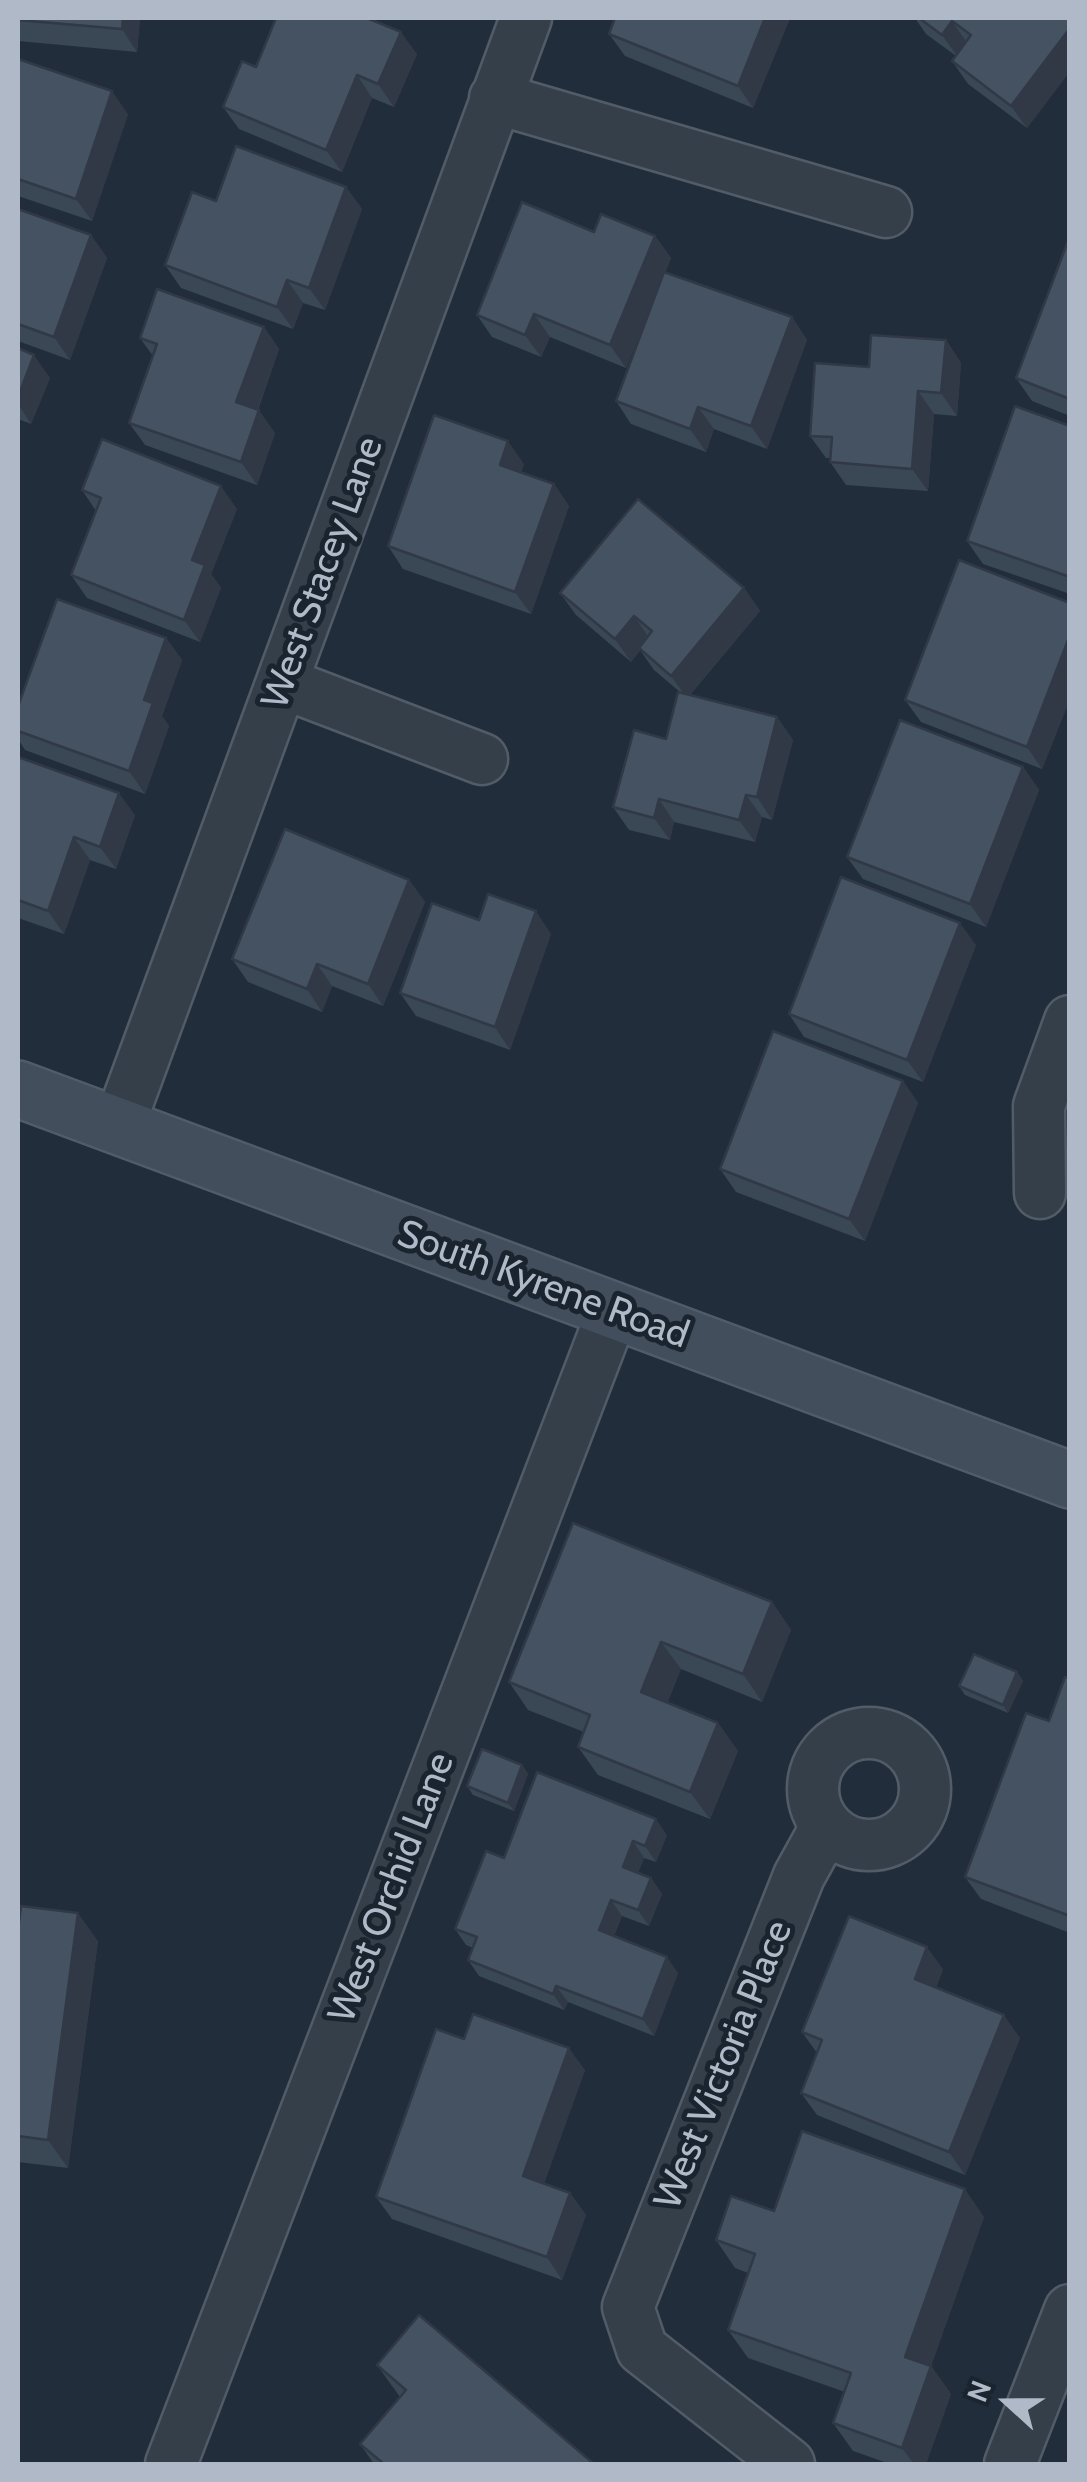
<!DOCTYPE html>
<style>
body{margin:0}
#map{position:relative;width:1087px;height:2482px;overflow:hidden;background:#212d3a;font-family:Cabin,sans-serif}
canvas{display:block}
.frame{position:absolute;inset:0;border:20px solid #afb9c7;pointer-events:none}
.north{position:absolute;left:957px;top:2352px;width:100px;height:100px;-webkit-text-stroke:8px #1a242f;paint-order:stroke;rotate:291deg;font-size:28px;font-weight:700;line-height:40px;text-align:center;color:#afb9c7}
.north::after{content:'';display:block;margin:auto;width:35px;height:45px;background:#afb9c7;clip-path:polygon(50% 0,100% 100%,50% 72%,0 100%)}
</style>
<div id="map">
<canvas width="1087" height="2482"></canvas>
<div class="frame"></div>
<div class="north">N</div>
</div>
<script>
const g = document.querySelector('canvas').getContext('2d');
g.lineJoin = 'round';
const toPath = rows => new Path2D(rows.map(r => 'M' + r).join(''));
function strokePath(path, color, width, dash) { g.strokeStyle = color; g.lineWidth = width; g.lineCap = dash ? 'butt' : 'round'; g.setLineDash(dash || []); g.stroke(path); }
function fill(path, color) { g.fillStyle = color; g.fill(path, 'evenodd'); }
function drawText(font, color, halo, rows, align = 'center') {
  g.font = font + ' Cabin,sans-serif'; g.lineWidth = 10; g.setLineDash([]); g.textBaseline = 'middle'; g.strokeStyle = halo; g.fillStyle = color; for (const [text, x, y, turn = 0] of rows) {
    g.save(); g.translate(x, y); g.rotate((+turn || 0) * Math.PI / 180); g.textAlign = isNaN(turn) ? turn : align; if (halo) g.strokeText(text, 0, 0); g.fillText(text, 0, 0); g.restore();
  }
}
const street = toPath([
 [495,98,886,212],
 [283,683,482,759],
 [118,1128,526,18],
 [1040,1193,1039,1106,1070,1021],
 '813 1789a56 56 0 1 1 112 0a56 56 0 1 1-112 0Z',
 [171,2464,613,1311],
 [789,2464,642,2349,628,2307,799,1876,826,1827],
 [1010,2464,1070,2310]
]);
const secondary = toPath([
 [18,1089,1070,1480]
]);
strokePath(street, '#525c68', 55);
strokePath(secondary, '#525c68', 60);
strokePath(street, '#353f4a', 50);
strokePath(secondary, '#434e5d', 55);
fill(toPath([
 [18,18,140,18,137,52,18,41],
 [615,18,790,18,753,108,625,56,609,34],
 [915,18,1070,18,1070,71,1027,128,968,84,952,61,956,56,926,34],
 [417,54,394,107,372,98,342,172,239,129,223,107,256,67],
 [18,59,128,114,92,221,18,196],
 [346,187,362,209,325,310,303,303,293,329,181,288,165,265],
 [18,209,91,235,107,258,70,360,18,341],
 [594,232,655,236,671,258,665,273,792,317,807,340,767,449,714,429,706,452,631,424,616,401,656,294,626,368,550,337,541,357,492,337,477,315],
 [1070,242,1070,416,1032,401,1016,378],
 [264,327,279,349,258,410,275,433,257,485,145,445,129,423,153,356,140,338],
 [946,340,961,363,957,416,934,414,928,491,846,485,830,462,830,458,826,458,810,436,869,367],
 [18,348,50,378,31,424,18,419],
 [1070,426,1070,594,983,564,967,541],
 [524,464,521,472,554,484,569,506,531,614,403,569,388,546],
 [82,490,237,509,211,574,221,588,200,642,87,598,71,575,96,511],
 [744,588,760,611,690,695,777,717,793,740,772,820,762,817,755,842,674,822,670,840,629,830,613,807,666,739,680,692,654,670,640,650,631,662,576,615,560,593],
 [1070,603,1070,699,1042,769,921,722,905,700],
 [166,638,182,660,162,716,169,726,145,794,25,750,18,739,18,706],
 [18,757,135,815,116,869,90,860,64,934,18,918],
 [1023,767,1039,790,986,927,863,879,847,857],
 [409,880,425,902,383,1006,332,986,322,1012,248,982,232,959],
 [479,920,551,934,510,1050,416,1016,400,993],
 [976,945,923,1082,804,1037,789,1014],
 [903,1081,918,1103,865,1241,736,1192,720,1169],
 [772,1602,791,1630,762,1702,681,1669,667,1703,718,1723,738,1751,710,1819,598,1775,578,1747,584,1732,528,1710,509,1682],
 [1017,1672,1023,1681,1008,1713,965,1695,959,1686],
 [1070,1678,1070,1933,981,1899,965,1877,1049,1721],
 [522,1765,528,1774,514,1811,473,1795,467,1786],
 [667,1835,656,1862,644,1858,638,1873,651,1878,662,1894,649,1926,622,1916,614,1936,678,1973,654,2036,568,2002,564,2010,479,1976,468,1960,473,1948,466,1945,455,1929,504,1858],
 [18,1930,98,1941,68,2168,18,2162],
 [943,1969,936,1988,1020,2038,965,2175,817,2115,801,2093,817,2053,802,2032],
 [464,2039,585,2070,544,2183,570,2193,586,2215,562,2280,392,2219,376,2197],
 [774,2211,984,2217,931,2366,951,2394,926,2464,890,2464,853,2451,833,2423,845,2392,748,2358,728,2330,748,2273,735,2268,716,2240],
 [377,2365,594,2464,374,2464,360,2444,400,2397]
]), '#3a4754');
fill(toPath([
 [123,18,140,18,137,52,122,29],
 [765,18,790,18,753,108,738,86],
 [952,21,968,44,958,57,942,35],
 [1070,28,1070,71,1027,128,1011,106],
 [401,32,417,54,394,107,378,84],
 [357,75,372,98,342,172,326,150],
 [112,91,128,114,92,221,76,199],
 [346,187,362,209,325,310,309,288],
 [91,235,107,258,70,360,54,337],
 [655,236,671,258,626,368,610,345],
 [287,280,303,303,293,329,277,307],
 [534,314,550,337,541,357,525,335],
 [792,317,807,340,767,449,751,426],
 [264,327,279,349,252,425,236,402],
 [946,340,961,363,957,416,941,393],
 [34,355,50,378,31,424,18,404,18,397],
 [918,391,934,414,928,491,912,469],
 [698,407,714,429,706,452,690,429],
 [259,410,275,433,257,485,241,462],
 [508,441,524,464,515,487,500,465],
 [554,484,569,506,531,614,515,592],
 [221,486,237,509,211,574,221,588,200,642,184,620,192,560],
 [744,588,760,611,687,698,671,676],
 [634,616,650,639,631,662,615,639],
 [1070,635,1070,699,1042,769,1027,747],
 [166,638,182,660,162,716,169,726,145,794,129,771,144,700],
 [777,717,793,740,772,820,757,797],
 [1023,767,1039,790,986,927,970,904],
 [119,793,135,815,116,869,100,847],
 [746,795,762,817,755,842,739,820],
 [659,799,674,822,670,840,654,818],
 [74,837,90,860,64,934,48,911],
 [409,880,425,902,383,1006,368,984],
 [536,911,551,934,510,1050,495,1027],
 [960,923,976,945,923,1082,907,1060],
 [317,964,332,986,322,1012,307,989],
 [903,1081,918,1103,865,1241,849,1219],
 [772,1602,791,1630,762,1702,743,1674],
 [661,1642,681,1669,661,1720,641,1692],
 [1017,1672,1023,1681,1008,1713,1003,1705],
 [718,1723,738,1751,710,1819,690,1792],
 [522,1765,528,1774,514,1811,508,1803],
 [656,1819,667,1835,656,1862,645,1846],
 [633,1841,644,1858,634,1883,623,1867],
 [651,1878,662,1894,649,1926,638,1910],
 [611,1900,622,1916,610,1946,599,1930],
 [78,1913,98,1941,68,2168,48,2140],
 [927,1947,943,1969,931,2001,915,1979],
 [667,1957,678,1973,654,2036,643,2019],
 [556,1986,568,2002,564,2010,553,1994],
 [1004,2015,1020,2038,965,2175,949,2152],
 [569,2048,585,2070,539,2198,523,2176],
 [965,2189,984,2217,931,2366,951,2394,926,2464,914,2464,902,2448,905,2357],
 [570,2193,586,2215,562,2280,547,2257]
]), '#303945');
const building = toPath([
 [18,18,123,18,122,29,18,20,18,18],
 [276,18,367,18,401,32,378,84,357,75,326,150,223,107,242,61,256,67,276,18],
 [615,18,765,18,738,86,609,34,615,18],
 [919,18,1070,18,1070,28,1011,106,952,61,971,35,952,21,942,35,919,18],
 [18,59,112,91,76,199,18,179,18,59],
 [236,146,346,187,309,288,287,280,277,307,165,265,192,192,216,201,236,146],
 [522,202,594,232,601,214,655,236,610,345,534,314,525,335,477,315,522,202],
 [18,209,91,235,54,337,18,324,18,209],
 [1068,241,1070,242,1070,399,1016,378,1068,241],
 [664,272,792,317,751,426,698,407,690,429,616,401,664,272],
 [157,289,264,327,236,402,259,410,241,462,129,423,157,344,140,338,157,289],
 [871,335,946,340,941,393,918,391,912,469,830,462,832,437,810,436,815,363,869,367,871,335],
 [18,348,34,355,18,397,18,348],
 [1015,406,1070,426,1070,577,967,541,1015,406],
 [434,415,508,441,500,465,554,484,515,592,388,546,434,415],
 [102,439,221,486,192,560,205,565,184,620,71,575,101,498,82,490,102,439],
 [638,499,744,588,671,676,639,648,652,631,634,616,615,639,560,593,638,499],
 [959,560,1070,603,1070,635,1027,747,905,700,959,560],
 [57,599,166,638,144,700,153,703,129,771,18,731,18,706,57,599],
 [678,692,777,717,757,797,746,795,739,820,659,799,654,818,613,807,634,730,666,739,678,692],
 [900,720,1023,767,970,904,847,857,900,720],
 [18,757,119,793,100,847,74,837,48,911,18,900,18,757],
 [285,829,409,880,368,984,317,964,307,989,232,959,285,829],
 [841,877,960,923,907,1060,789,1014,841,877],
 [488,894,536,911,495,1027,400,993,432,903,479,920,488,894],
 [773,1031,903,1081,849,1219,720,1169,773,1031],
 [573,1523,772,1602,743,1674,661,1642,641,1692,718,1723,690,1792,578,1747,590,1715,509,1682,573,1523],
 [974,1654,1017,1672,1003,1705,959,1686,974,1654],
 [1065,1677,1070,1678,1070,1916,965,1877,1026,1713,1049,1721,1065,1677],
 [482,1749,522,1765,508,1803,467,1786,482,1749],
 [537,1772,656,1819,645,1846,633,1841,623,1867,651,1878,638,1910,611,1900,599,1930,667,1957,643,2019,556,1986,553,1994,468,1960,477,1937,455,1929,486,1851,504,1858,537,1772],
 [21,1906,78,1913,48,2140,18,2136,18,1930,21,1906],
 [849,1916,927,1947,915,1979,1004,2015,949,2152,801,2093,822,2040,802,2032,849,1916],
 [473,2014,569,2048,523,2176,570,2193,547,2257,376,2197,436,2029,464,2039,473,2014],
 [802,2131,965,2189,905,2357,931,2366,902,2448,833,2423,851,2373,728,2330,755,2254,716,2240,731,2196,774,2211,802,2131],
 [419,2315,594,2464,384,2464,360,2444,406,2390,377,2365,419,2315]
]);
fill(building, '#445262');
strokePath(building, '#303945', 2.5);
drawText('38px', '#afb9c7', '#1a242f', [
 ["West Stacey Lane",323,573,-70],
 ["South Kyrene Road",543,1285,20],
 ["West Orchid Lane",392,1888,-69],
 ["West Victoria Place",724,2065,-68]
]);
</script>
